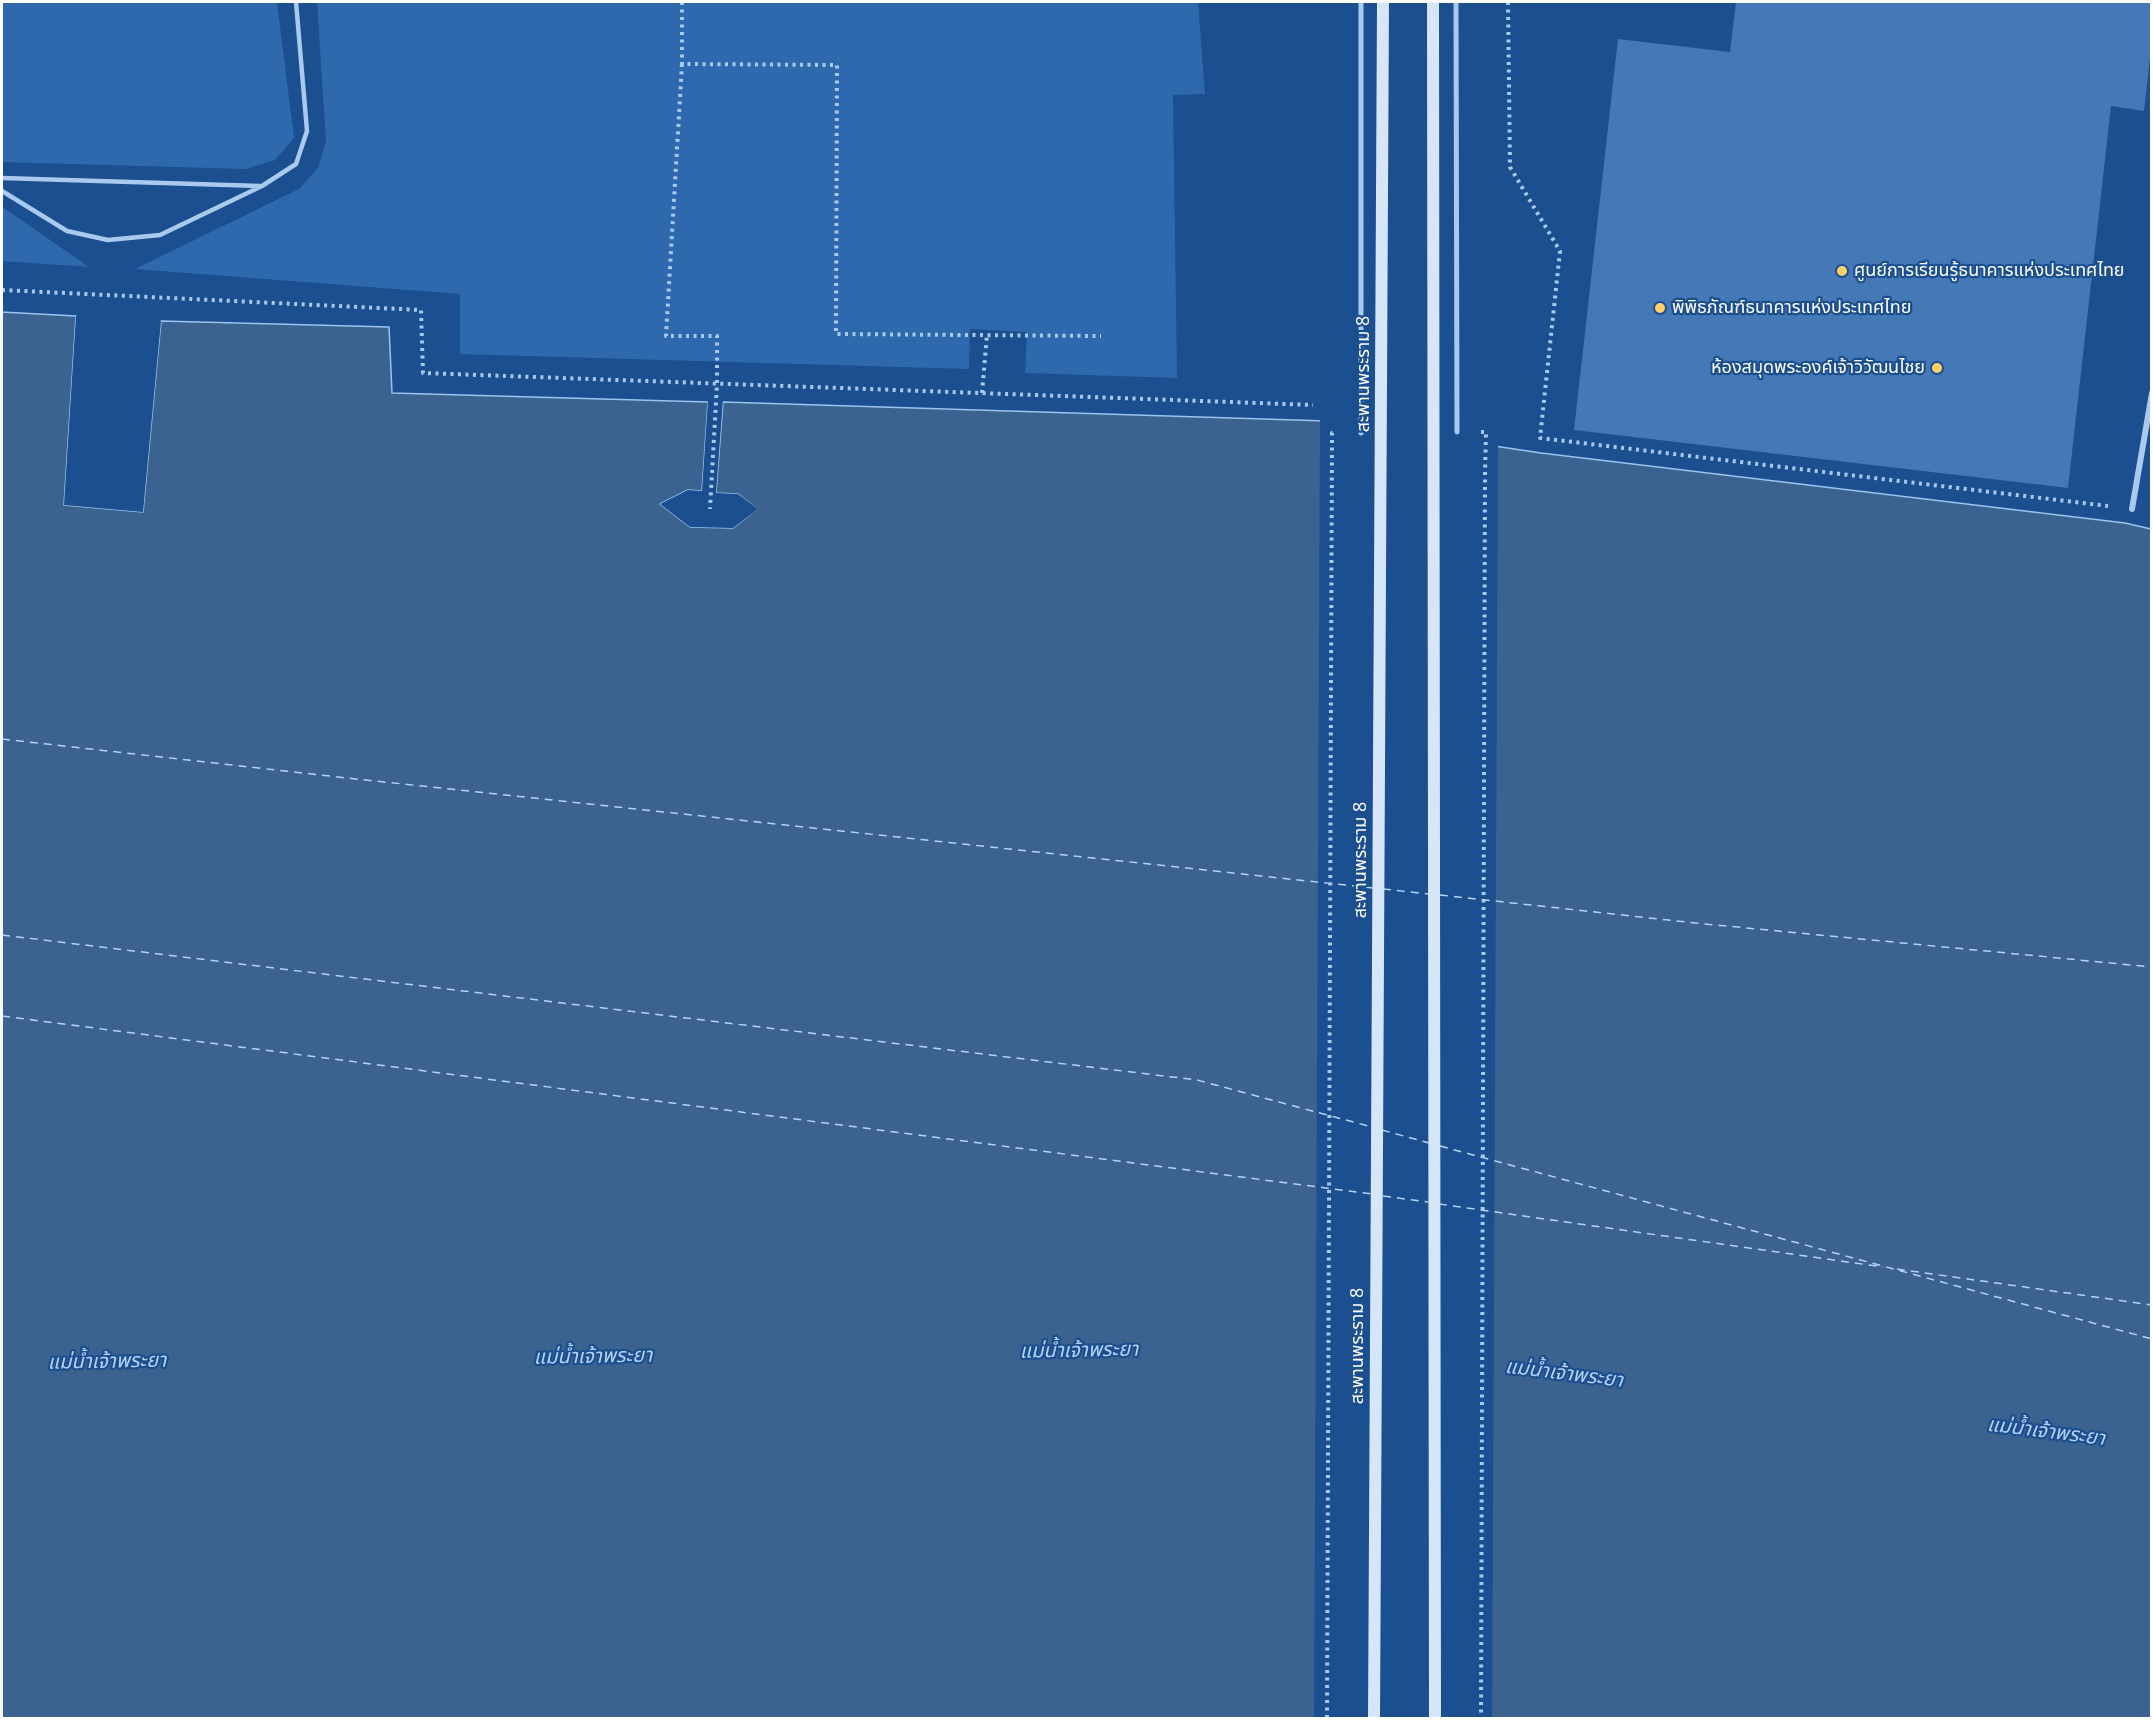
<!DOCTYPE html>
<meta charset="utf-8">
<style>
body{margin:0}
#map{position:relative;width:2153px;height:1720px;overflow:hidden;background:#1b4f8f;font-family:"Open Sans",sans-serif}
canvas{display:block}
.frame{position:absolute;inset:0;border:3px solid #fff;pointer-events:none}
</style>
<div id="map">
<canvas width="2153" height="1720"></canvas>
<div class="frame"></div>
</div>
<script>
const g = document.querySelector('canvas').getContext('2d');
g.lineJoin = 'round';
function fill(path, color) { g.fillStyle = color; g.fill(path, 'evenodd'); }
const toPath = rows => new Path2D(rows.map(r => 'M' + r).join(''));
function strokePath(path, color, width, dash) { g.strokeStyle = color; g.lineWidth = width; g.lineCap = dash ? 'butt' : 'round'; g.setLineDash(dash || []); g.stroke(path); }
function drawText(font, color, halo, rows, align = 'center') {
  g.font = font + ' "Open Sans","Noto Sans Thai",sans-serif'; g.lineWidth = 4.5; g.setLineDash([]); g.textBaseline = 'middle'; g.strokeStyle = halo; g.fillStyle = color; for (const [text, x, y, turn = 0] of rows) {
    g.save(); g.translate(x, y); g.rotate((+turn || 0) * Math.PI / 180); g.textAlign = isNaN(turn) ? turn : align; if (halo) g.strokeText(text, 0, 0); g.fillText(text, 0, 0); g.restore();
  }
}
fill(toPath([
 [2,2,277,2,294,138,275,160,246,169,2,162],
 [317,2,1198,2,1205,94,1173,95,1177,378,1025,373,1027,332,970,329,969,369,460,354,460,294,135,269,299,189,318,168,326,141],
 [2,208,4,208,89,267,2,261]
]), '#2e69ad');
const water = toPath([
 [2,312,76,316,64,505,143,512,161,321,389,327,392,393,708,402,702,491,688,490,660,504,690,527,733,528,757,509,738,494,716,493,723,402,1327,421,1541,453,2125,523,2151,529,2151,1718,2,1718,2,312]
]);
fill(water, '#3c6290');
strokePath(water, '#9cc4f0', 1.5);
fill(toPath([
 [76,316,79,316,67,502,141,509,158,321,161,321,143,512,64,505],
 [708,400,711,403,705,492,702,494,688,493,665,505,691,524,732,525,753,509,737,497,716,496,713,493,720,402,723,399,716,493,738,494,758,509,733,528,690,527,660,504,688,490,702,491],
 [1320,418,1498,443,1492,1718,1314,1718]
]), '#1b4f8f');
strokePath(toPath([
 [2,739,347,778,1373,888],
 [1383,889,1429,894],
 [1440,895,1695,923,2152,967],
 [2,935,1197,1080,1372,1127],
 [2,1016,1372,1194],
 [1382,1130,1429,1143],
 [1440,1146,2152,1339],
 [1383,1196,1428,1202],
 [1439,1204,1883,1267],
 [1897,1269,2152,1305]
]), '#b5d3f5', 1.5, [8, 6]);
fill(toPath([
 [1736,2,2152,2,2152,40,2144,111,2111,106,2068,488,1574,430,1618,39,1730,52]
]), '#4478b7');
strokePath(toPath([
 [682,2,682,64,837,65,836,334,1101,336],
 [1508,2,1510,167,1560,251,1540,438,2108,506],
 [682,64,666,336,717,336,717,384,710,509],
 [2,290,421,310,423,373,1313,405],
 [982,393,987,335],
 [1481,432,1486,432,1485,475,1481,1718],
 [1327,1718,1332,433,1336,433]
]), '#a9c9ee', 4, [3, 4.5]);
strokePath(toPath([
 [2,178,260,186],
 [2,191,67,231,108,240,160,235,262,186,296,164,307,131,296,2]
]), '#a9c9ee', 4.5);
strokePath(toPath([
 [1456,2,1457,432],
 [1361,433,1361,2]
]), '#a9c9ee', 5);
strokePath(toPath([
 [2132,509,2152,393]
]), '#a9c9ee', 6);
strokePath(toPath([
 [1433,2,1435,1718],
 [1374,1718,1383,2]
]), '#d6e6fa', 12);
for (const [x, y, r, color] of [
 [1842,271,6,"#ffd166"],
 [1660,308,6,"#ffd166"],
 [1937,368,6,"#ffd166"]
]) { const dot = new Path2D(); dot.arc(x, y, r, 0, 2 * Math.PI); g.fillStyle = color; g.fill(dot); strokePath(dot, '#1b4f8f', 2); }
drawText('18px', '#fff', '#1b4f8f', [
 ["ศูนย์การเรียนรู้ธนาคารแห่งประเทศไทย",1854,271],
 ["พิพิธภัณฑ์ธนาคารแห่งประเทศไทย",1672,308],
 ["ห้องสมุดพระองค์เจ้าวิวัฒนไชย",1925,368,"right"]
], 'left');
drawText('18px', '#fff', '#1b4f8f', [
 ["สะพานพระราม 8",1364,374,-90],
 ["สะพานพระราม 8",1361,860,-90],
 ["สะพานพระราม 8",1358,1346,-90]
]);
drawText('italic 20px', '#b5d3f5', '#1b4f8f', [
 ["แม่น้ำเจ้าพระยา",1079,1351,-1],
 ["แม่น้ำเจ้าพระยา",593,1357,-1],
 ["แม่น้ำเจ้าพระยา",107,1362,-1],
 ["แม่น้ำเจ้าพระยา",1564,1374,7],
 ["แม่น้ำเจ้าพระยา",2046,1432,7]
]);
</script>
